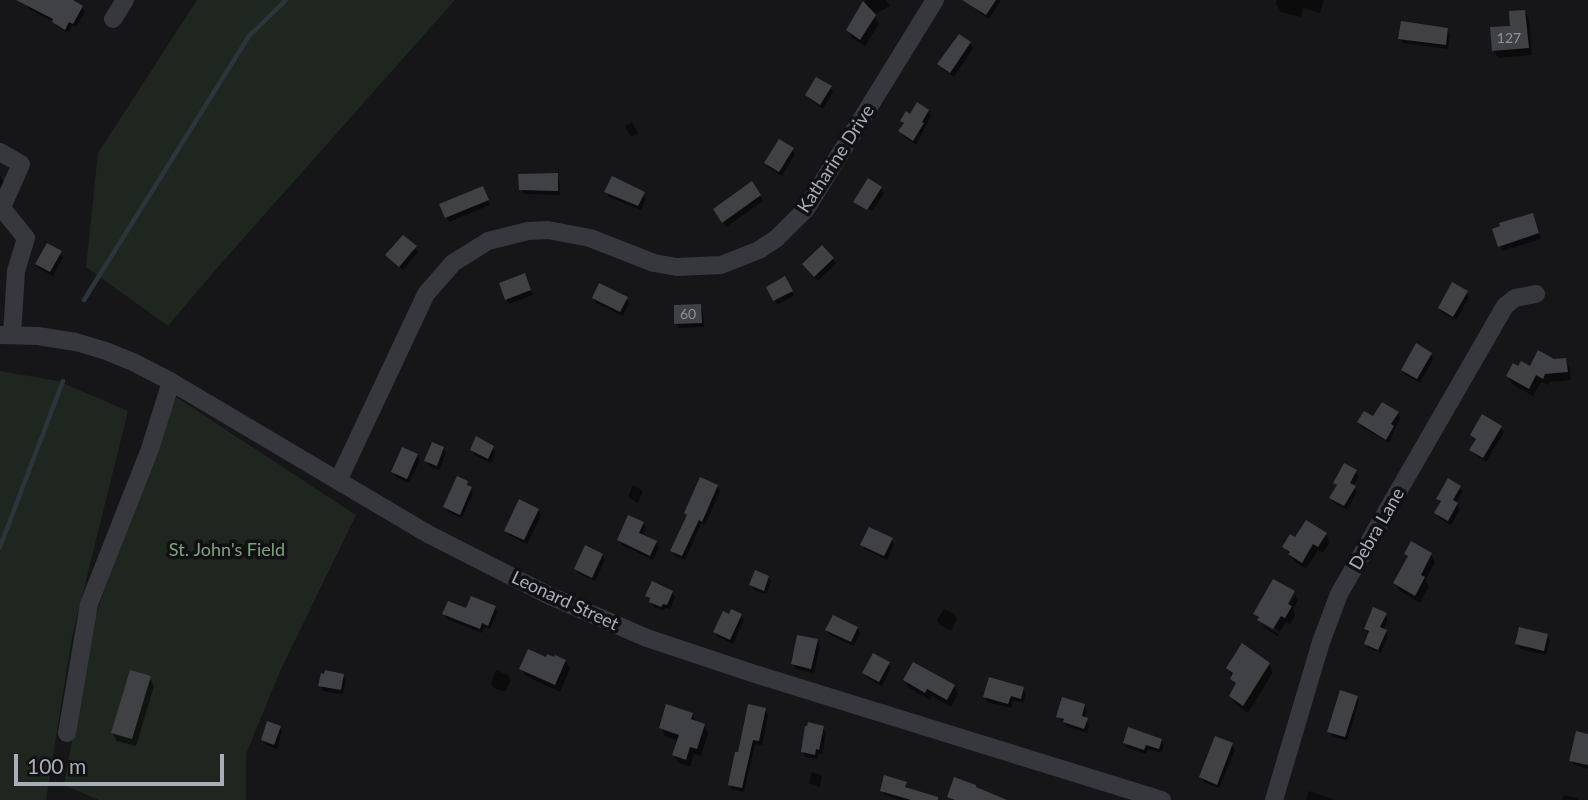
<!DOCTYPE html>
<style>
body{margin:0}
#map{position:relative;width:1588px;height:800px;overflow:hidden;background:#161618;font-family:Lato,sans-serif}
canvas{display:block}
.scale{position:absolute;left:14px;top:754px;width:210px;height:32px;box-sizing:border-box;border:4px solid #a8adb8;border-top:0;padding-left:9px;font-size:21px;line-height:24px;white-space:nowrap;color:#a8adb8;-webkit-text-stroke:5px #111113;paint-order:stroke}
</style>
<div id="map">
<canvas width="1588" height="800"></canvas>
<div class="scale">100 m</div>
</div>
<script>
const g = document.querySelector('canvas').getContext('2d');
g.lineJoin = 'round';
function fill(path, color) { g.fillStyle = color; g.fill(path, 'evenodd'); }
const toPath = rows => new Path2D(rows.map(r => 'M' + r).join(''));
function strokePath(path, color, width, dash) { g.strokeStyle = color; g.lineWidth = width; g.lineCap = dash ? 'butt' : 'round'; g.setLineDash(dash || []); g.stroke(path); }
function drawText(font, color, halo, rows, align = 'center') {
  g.font = font + ' Lato,sans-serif'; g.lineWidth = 7; g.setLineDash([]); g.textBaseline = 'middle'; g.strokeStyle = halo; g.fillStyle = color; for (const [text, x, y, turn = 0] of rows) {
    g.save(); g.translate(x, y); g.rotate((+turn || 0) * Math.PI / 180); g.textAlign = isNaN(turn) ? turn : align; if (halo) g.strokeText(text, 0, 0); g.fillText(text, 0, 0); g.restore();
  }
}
fill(toPath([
 [197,0,455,0,217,268,168,326,86,267,98,153],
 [0,371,58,381,128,411,72,637,46,800,0,800],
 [176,397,356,515,281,669,246,754,246,800,99,800,64,785,94,619]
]), '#1e261f');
fill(toPath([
 [29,0,69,0,82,7,85,11,76,27,72,25,68,33,56,26,55,22,29,9,27,5],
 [866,0,886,0,890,6,874,15,879,24,865,46,852,38,848,30],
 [978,0,1001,0,989,19,977,11,974,6],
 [1277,0,1324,0,1320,13,1303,8,1301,17,1281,12,1276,4],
 [1524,11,1529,19,1532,55,1498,58,1494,50],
 [1447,30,1450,35,1448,49,1403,43,1400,38],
 [970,43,973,48,954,77,942,69,939,64],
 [830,87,833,92,823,109,810,100,807,96],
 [928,111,931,116,916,145,903,136,900,132,905,125,902,121],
 [632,122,638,133,631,137,625,126],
 [792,149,795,154,782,176,769,168,766,163],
 [0,175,4,183,0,198],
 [557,175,559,180,560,195,524,194,521,189],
 [751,184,763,201,726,227,718,214],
 [881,188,884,193,872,211,857,202,857,204,855,202],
 [606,192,643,194,646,199,641,210,609,197],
 [485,193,490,205,449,222,441,205],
 [1535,219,1541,239,1503,251,1500,246],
 [415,248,418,252,403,270,388,255],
 [60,252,63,257,53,276,40,269,37,264],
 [833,259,836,263,818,281,804,265],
 [784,279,794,296,777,305,768,287],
 [527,280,533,295,509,304,506,299],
 [1466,292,1469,297,1456,320,1442,313,1440,308],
 [594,298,626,298,629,303,623,316,596,303],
 [700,306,703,311,704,327,679,328,676,323],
 [1431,354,1433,359,1420,383,1405,375,1403,370],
 [1565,360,1570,368,1571,380,1550,382,1548,385,1541,382,1533,396,1512,384,1508,376,1554,361],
 [1398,413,1400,418,1389,443,1362,427,1359,422],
 [1501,428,1504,432,1486,462,1474,454,1471,450,1477,441,1472,435],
 [443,448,446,453,439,470,429,466,426,461],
 [493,448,495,453,491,463,474,455,472,450],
 [417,455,420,460,409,483,396,477,393,472],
 [1356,472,1359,477,1353,486,1357,492,1347,510,1334,503,1331,498,1338,487,1335,483],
 [467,483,473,493,462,518,448,512,445,507],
 [633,485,643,491,638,503,628,497],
 [717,486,720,491,705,525,701,524,685,560,675,556,672,551,688,517,686,513],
 [1460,487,1462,492,1456,503,1460,509,1451,525,1439,518,1437,513,1441,504,1438,499],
 [538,510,541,515,527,544,509,535,506,531],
 [643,523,646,528,642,536,656,543,659,548,653,560,622,545,619,540],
 [1326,534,1330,542,1323,553,1318,550,1306,569,1295,562,1284,547,1296,540],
 [891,539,894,544,887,560,865,549,862,544],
 [1406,554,1431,554,1435,562,1425,581,1429,586,1420,603,1400,591,1395,583,1408,558],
 [602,555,605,560,595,581,579,574,576,569],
 [768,577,771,582,766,594,754,590,751,585],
 [672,592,675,597,670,609,665,608,664,611,654,607,647,596],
 [1294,593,1285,612,1295,595,1298,600,1293,610,1295,615,1290,625,1286,622,1280,631,1261,620,1260,621,1255,614],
 [495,607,497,612,490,629,484,627,482,633,447,619,444,614],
 [944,609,954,614,957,619,951,631,940,625,937,620],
 [741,615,744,620,733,644,718,637,715,632],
 [1385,615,1388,620,1383,630,1388,636,1381,653,1368,648,1366,643,1368,633,1365,629],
 [1262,625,1279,634,1278,636,1264,628],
 [857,628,860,633,854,646,830,635,827,630],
 [1547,635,1550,640,1546,655,1520,649,1517,644],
 [817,641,820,646,814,673,796,669,793,664],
 [547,659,565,661,570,669,560,692,526,676,521,668],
 [888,663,891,668,882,686,867,678,864,673],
 [1269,664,1273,672,1248,713,1235,704,1231,696,1236,687,1228,668],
 [496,670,508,675,511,680,505,692,494,688,491,683],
 [343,676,346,681,343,694,323,691,320,686],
 [150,678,154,686,136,746,117,741,112,733],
 [905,680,954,686,958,694,951,707,932,696,930,700,909,688],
 [1023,689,1026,694,1023,703,1013,700,1011,708,987,702,985,697],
 [1356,697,1359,702,1347,741,1332,736,1329,732],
 [1084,706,1087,711,1084,719,1089,725,1087,733,1068,727,1058,716],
 [765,710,768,715,762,745,755,744,744,792,732,789,729,784],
 [692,715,697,723,704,725,708,733,701,756,694,754,690,767,679,763,674,755,679,741,665,736,661,728],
 [280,727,282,732,277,749,266,745,263,740],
 [823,728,826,733,822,754,819,753,817,759,806,757,803,752],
 [1588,735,1588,769,1574,765,1571,760],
 [1161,740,1164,745,1161,753,1148,749,1146,754,1128,748,1125,743],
 [1232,745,1235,750,1219,788,1204,782,1201,777],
 [812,772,822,776,820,787,809,783],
 [905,783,908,788,930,800,900,800,885,795,882,790],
 [1309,791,1336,800,1306,800],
 [1564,795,1578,798,1579,800,1562,800]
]), '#0007');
strokePath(toPath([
 [84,300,249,36,286,0],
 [0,547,63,381]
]), '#2c353c', 4.5);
fill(toPath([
 [16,0,73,0,83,6,73,24,69,22,65,30,52,22,53,19],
 [962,0,996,0,986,15],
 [863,1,876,15,860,40,846,30],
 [1525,10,1529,48,1492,51,1490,27,1510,26,1509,11],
 [1401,21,1448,28,1446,45,1398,39],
 [959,34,971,42,950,73,937,64],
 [816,77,832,86,820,105,805,95],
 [917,102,929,110,922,122,924,123,913,141,898,131,904,123,900,121,906,111,910,114],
 [779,139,794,148,779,172,764,163],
 [558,173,558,191,519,190,518,174],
 [612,176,645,192,638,206,604,192],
 [868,178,882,187,867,210,853,202],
 [752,181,761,195,722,223,713,209],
 [483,186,489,200,445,218,439,204],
 [1533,213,1539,233,1498,247,1492,229,1500,226,1499,223],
 [403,235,417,246,399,267,385,255],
 [47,243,62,251,50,272,35,264],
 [822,245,834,258,814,277,802,264],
 [525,273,531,290,505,300,499,283],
 [785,276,793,291,773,301,766,287],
 [1452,282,1468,291,1453,317,1438,308],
 [599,283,628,297,620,312,592,298],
 [701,304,702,323,674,324,674,305],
 [1416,343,1432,353,1417,379,1401,370],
 [1538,350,1554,359,1566,358,1568,372,1545,374,1543,379,1536,375,1529,389,1506,376,1513,363,1518,366,1521,361,1530,366],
 [1382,402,1399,412,1391,424,1394,426,1386,440,1357,422,1364,411,1373,416],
 [1482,414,1502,426,1483,458,1469,450,1476,439,1470,435],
 [476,436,494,446,488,459,470,450],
 [432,442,444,447,437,466,424,461],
 [402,447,418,454,407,479,391,472],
 [1344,463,1357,470,1350,483,1356,486,1344,506,1329,498,1337,485,1333,483],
 [457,476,468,481,467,485,472,487,460,515,443,507],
 [700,477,718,485,702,522,699,520,682,556,670,551,687,515,684,513],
 [1448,478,1461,486,1453,500,1458,503,1448,521,1434,513,1441,501,1436,499],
 [519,499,539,509,524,540,504,531],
 [628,515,644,522,639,533,657,541,650,556,617,540],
 [1306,520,1327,533,1318,547,1313,544,1302,563,1288,554,1290,552,1282,547,1290,534,1295,537],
 [869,527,893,538,884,556,860,545],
 [1411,541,1432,553,1421,575,1425,577,1415,596,1393,583,1408,556,1404,554],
 [585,545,603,554,592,578,574,569],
 [755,570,769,576,764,591,749,585],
 [1273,579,1295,591,1288,604,1292,606,1285,618,1281,616,1273,629,1257,620,1259,617,1253,614],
 [652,581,673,591,667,605,663,604,661,607,649,602,650,598,645,596],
 [471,596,496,606,488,626,482,623,480,629,442,614,448,601,466,608],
 [1373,607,1387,613,1380,627,1387,630,1378,650,1364,644,1369,631,1364,629],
 [731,609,742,614,730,640,713,632,723,611,729,614],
 [833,615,858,627,851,642,825,630],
 [1519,627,1548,634,1544,651,1515,644],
 [797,635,818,639,811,669,791,664],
 [1242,643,1270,663,1243,706,1229,696,1236,683,1230,679,1233,673,1226,668],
 [528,649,546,657,547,654,554,657,555,655,566,660,555,685,519,669],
 [873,653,890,662,879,682,862,673],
 [913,662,955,685,947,700,927,689,925,693,903,680],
 [130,670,151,676,132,739,111,733],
 [325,670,344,674,341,690,318,686,321,673,324,674],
 [989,677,1024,687,1021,699,1011,696,1008,704,983,697],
 [1340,690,1358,696,1345,737,1327,732],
 [1062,697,1085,704,1082,716,1088,718,1084,729,1063,722,1064,719,1056,717],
 [666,704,693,713,691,719,705,724,697,749,690,747,686,760,672,755,679,735,659,728],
 [748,704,766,708,759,741,753,740,742,788,728,785,735,752,738,752],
 [267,721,281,726,274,745,261,740],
 [808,722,824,726,819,750,816,749,815,755,801,752,805,726,807,726],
 [1128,727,1162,739,1159,749,1146,745,1144,750,1123,743],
 [1576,731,1588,734,1588,765,1569,761],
 [1215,736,1233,743,1217,785,1199,777],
 [884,775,907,782,905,787,938,797,938,800,911,800,880,791],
 [954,777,976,785,976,787,1007,800,955,800,947,797]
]), '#404145');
strokePath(toPath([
 [113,19,125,0],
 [0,152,21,164,2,207],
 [0,206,26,238,16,271,12,335],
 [0,335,38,336,76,342,106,351,133,362,168,380,428,534,550,596,647,638,755,674,1162,800],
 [338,481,426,294,453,263,488,241,528,231,548,230,590,238,654,263,677,267,721,265,759,250,777,238,806,209,935,0],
 [67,733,89,604,150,449,171,382],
 [1274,800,1321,642,1339,594,1505,306,1515,298,1536,294]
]), '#37383d', 18);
drawText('14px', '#8e929b', null, [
 ["127",1509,38],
 ["60",688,314]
]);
drawText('18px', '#a8adb8', '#111113', [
 ["Katharine Drive",836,159,-57],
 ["Debra Lane",1377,529,-60],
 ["Leonard Street",565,601,25]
]);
drawText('18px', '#7fa381', '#111113', [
 ["St. John's Field",227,550]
]);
</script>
